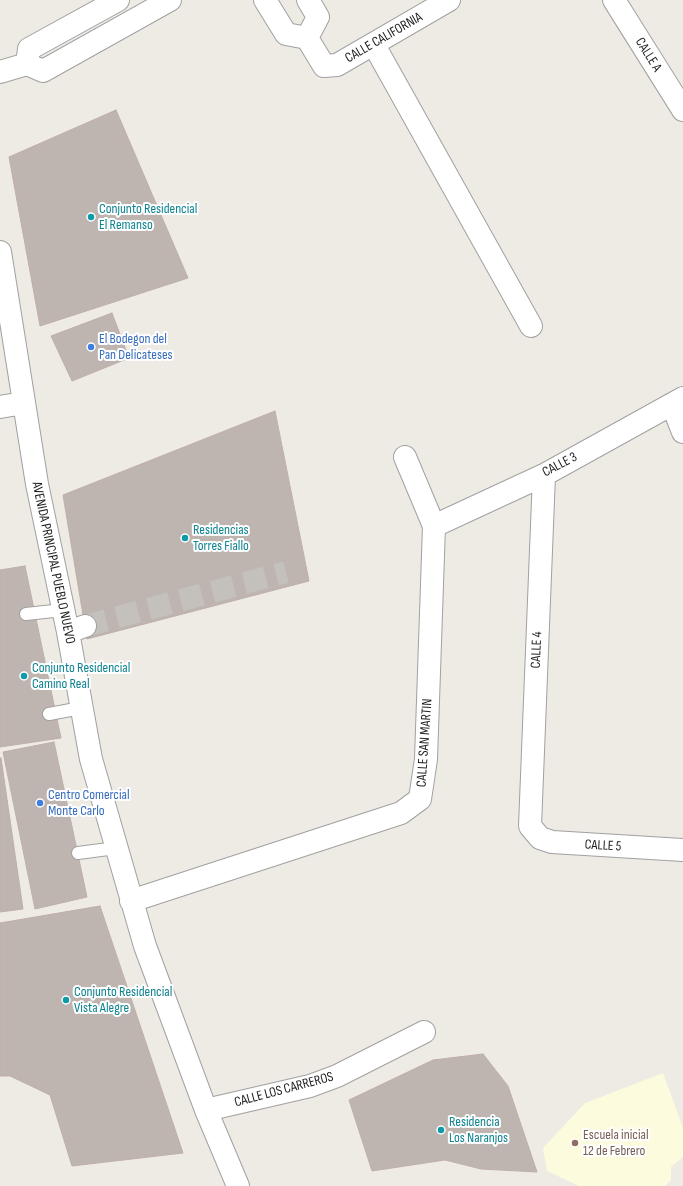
<!DOCTYPE html>
<style>
body{margin:0}
canvas{display:block;background:#eeeae4}
</style>
<canvas width="683" height="1186"></canvas>
<script>
const g = document.querySelector('canvas').getContext('2d');
g.lineJoin = 'round';
function fill(path, color) { g.fillStyle = color; g.fill(path, 'evenodd'); }
const toPath = rows => new Path2D(rows.map(r => 'M' + r).join(''));
function strokePath(path, color, width, dash) { g.strokeStyle = color; g.lineWidth = width; g.lineCap = dash ? 'butt' : 'round'; g.setLineDash(dash || []); g.stroke(path); }
function drawText(font, color, halo, rows, align = 'center') {
  g.font = font + ' "Sofia Sans Condensed",sans-serif'; g.lineWidth = 4; g.setLineDash([]); g.textBaseline = 'middle'; g.strokeStyle = halo; g.fillStyle = color; for (const [text, x, y, turn = 0] of rows) {
    g.save(); g.translate(x, y); g.rotate((+turn || 0) * Math.PI / 180); g.textAlign = isNaN(turn) ? turn : align; if (halo) g.strokeText(text, 0, 0); g.fillText(text, 0, 0); g.restore();
  }
}
fill(toPath([
 [663,1073,683,1128,683,1157,671,1167,671,1180,665,1186,579,1186,547,1171,543,1148,585,1103]
]), '#fdfbdd');
const building = toPath([
 [116,110,188,278,40,326,9,157,116,110],
 [112,313,129,358,72,381,51,336,112,313],
 [275,411,309,581,87,639,63,495,275,411],
 [25,566,61,738,0,747,0,570,25,566],
 [54,742,87,897,35,909,3,752,54,742],
 [1,758,23,909,0,912,0,758,1,758],
 [100,906,183,1153,72,1166,50,1095,10,1076,0,1076,0,923,100,906],
 [483,1054,508,1086,537,1172,481,1169,445,1160,372,1171,349,1100,433,1060,483,1054]
]);
fill(building, '#beb5b0');
strokePath(building, '#bfafa7', 1);
strokePath(toPath([
 [85,626,286,572]
]), '#c4c1bc', 22, [22, 11]);
const service = toPath([
 [26,614,63,610],
 [49,714,81,708],
 [78,853,116,848]
]);
const minor = toPath([
 [118,0,29,49,27,64,43,71,170,0],
 [265,0,286,34,307,38,324,66,337,65,449,0],
 [614,0,683,110],
 [307,38,318,17,308,0],
 [374,45,531,326],
 [0,72,27,64],
 [0,252,37,484,68,632,91,759,145,946,206,1110,238,1186],
 [672,404,683,432],
 [0,407,24,403],
 [544,475,530,826,540,838,552,842,683,850],
 [434,526,544,475,683,398],
 [68,632,85,626],
 [131,901,401,813,420,799,426,759,434,526,405,457],
 [206,1110,310,1086,337,1076,424,1032]
]);
strokePath(service, '#a1a1a1', 14);
strokePath(minor, '#a1a1a1', 24);
strokePath(service, '#fff', 12);
strokePath(minor, '#fff', 22);
for (const [x, y, r, color] of [
 [91,217,4,"#0f9aa8"],
 [91,347,4,"#3f7fe0"],
 [185,538,4,"#0f9aa8"],
 [24,676,4,"#0f9aa8"],
 [40,803,4,"#3f7fe0"],
 [66,1000,4,"#0f9aa8"],
 [441,1130,4,"#0f9aa8"],
 [575,1143,4,"#8d6e63"]
]) { const dot = new Path2D(); dot.arc(x, y, r, 0, 2 * Math.PI); g.fillStyle = color; g.fill(dot); strokePath(dot, '#fff', 1.5); }
drawText('14px', '#1d1d1d', '#fff', [
 ["CALLE CALIFORNIA",384,38,-30],
 ["CALLE A",648,55,58],
 ["CALLE 3",560,465,-28],
 ["AVENIDA PRINCIPAL PUEBLO NUEVO",53,563,78],
 ["CALLE 4",537,650,-88],
 ["CALLE SAN MARTIN",425,743,-86],
 ["CALLE 5",603,846,3],
 ["CALLE LOS CARREROS",284,1090,-15]
]);
drawText('14px', '#0d838f', '#fff', [
 ["Conjunto Residencial",99,209],
 ["El Remanso",99,225],
 ["Residencias",193,530],
 ["Torres Fiallo",193,546],
 ["Conjunto Residencial",32,668],
 ["Camino Real",32,684],
 ["Conjunto Residencial",74,992],
 ["Vista Alegre",74,1008],
 ["Residencia",449,1122],
 ["Los Naranjos",449,1138]
], 'left');
drawText('14px', '#366cbe', '#fff', [
 ["El Bodegon del",99,339],
 ["Pan Delicateses",99,355],
 ["Centro Comercial",48,795],
 ["Monte Carlo",48,811]
], 'left');
drawText('14px', '#785e54', '#fff', [
 ["Escuela inicial",583,1135],
 ["12 de Febrero",583,1151]
], 'left');
</script>
